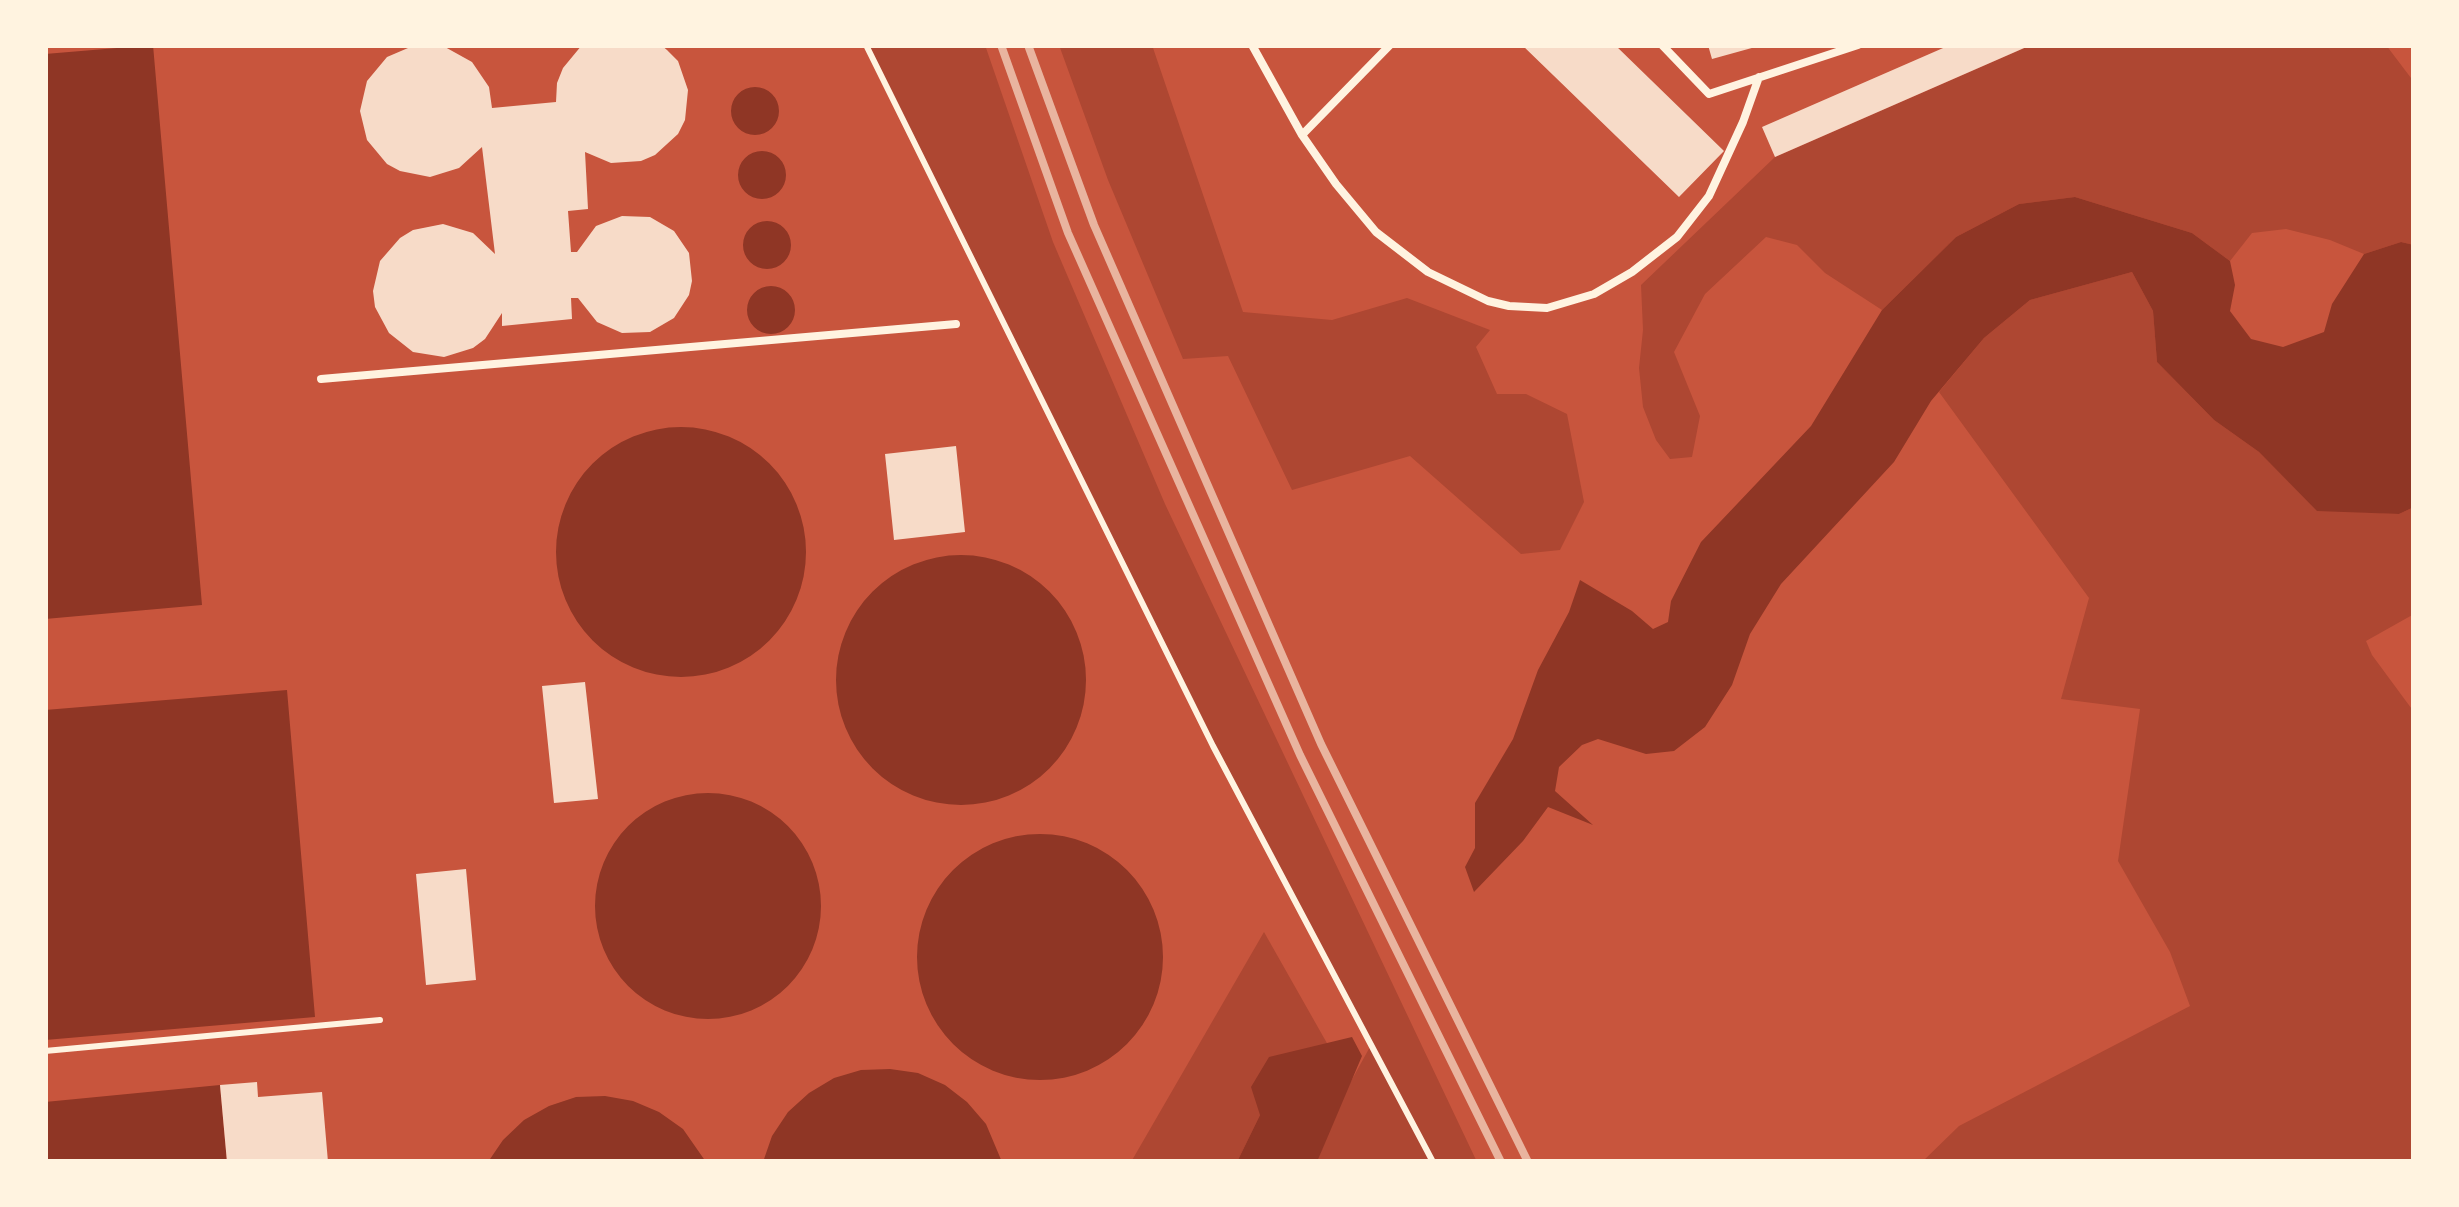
<!DOCTYPE html>
<style>
body{margin:0}
#map{position:relative;width:2459px;height:1207px;overflow:hidden;background:#c8553d;font-family:Rubik,sans-serif}
canvas{display:block}
.frame{position:absolute;inset:0;border:48px solid #fff3e0;pointer-events:none}
</style>
<div id="map">
<canvas width="2459" height="1207"></canvas>
<div class="frame"></div>
</div>
<script>
const g = document.querySelector('canvas').getContext('2d');
g.lineJoin = 'round';
function fill(path, color) { g.fillStyle = color; g.fill(path, 'evenodd'); }
const toPath = rows => new Path2D(rows.map(r => 'M' + r).join(''));
function strokePath(path, color, width, dash) { g.strokeStyle = color; g.lineWidth = width; g.lineCap = dash ? 'butt' : 'round'; g.setLineDash(dash || []); g.stroke(path); }
fill(toPath([
 [866,45,985,45,1053,242,1165,504,1477,1162,1317,1162,1344,1094,1371,1045,1213,746],
 [1059,45,1152,45,1243,312,1332,320,1407,298,1490,330,1476,347,1497,394,1526,394,1567,414,1584,502,1560,550,1521,554,1410,456,1292,490,1228,356,1183,359,1108,180],
 [2031,45,2386,45,2414,82,2414,245,2401,242,2364,254,2330,240,2286,229,2252,233,2230,261,2192,233,2075,197,2019,204,1956,237,1882,310,1825,273,1797,245,1766,237,1705,294,1674,352,1700,416,1692,457,1670,459,1656,440,1643,407,1639,368,1643,330,1641,285,1775,157],
 [2132,272,2153,311,2157,362,2214,420,2259,452,2317,510,2399,514,2414,507,2414,614,2366,641,2372,655,2414,712,2414,1162,1922,1162,1959,1126,2190,1006,2170,952,2118,861,2140,709,2061,699,2089,598,1939,392,1984,338,2030,300],
 [1264,932,1328,1045,1269,1058,1260,1115,1237,1162,1131,1162]
]), '#ae4732');
fill(toPath([
 [153,45,202,605,45,619,45,54],
 '731 111a24 24 0 1 1 48 0a24 24 0 1 1-48 0Z',
 '738 175a24 24 0 1 1 48 0a24 24 0 1 1-48 0Z',
 [2075,197,2192,233,2230,261,2235,285,2230,311,2251,339,2283,347,2324,332,2332,304,2364,254,2401,242,2414,245,2414,507,2399,514,2317,511,2259,452,2214,420,2157,362,2153,311,2132,272,2030,300,1984,338,1931,401,1894,462,1781,584,1750,634,1732,685,1705,727,1674,751,1646,754,1598,739,1582,745,1559,767,1555,791,1593,825,1548,807,1523,841,1474,892,1465,867,1475,848,1475,803,1513,739,1538,670,1569,612,1580,580,1632,611,1653,629,1668,622,1671,601,1701,542,1811,426,1882,310,1956,237,2019,204],
 '743 245a24 24 0 1 1 48 0a24 24 0 1 1-48 0Z',
 '747 310a24 24 0 1 1 48 0a24 24 0 1 1-48 0Z',
 '556 552a125 125 0 1 1 250 0a125 125 0 1 1-250 0Z',
 '836 680a125 125 0 1 1 250 0a125 125 0 1 1-250 0Z',
 [287,690,315,1017,45,1040,45,710],
 '595 906a113 113 0 1 1 226 0a113 113 0 1 1-226 0Z',
 '917 957a123 123 0 1 1 246 0a123 123 0 1 1-246 0Z',
 [1352,1037,1362,1056,1317,1162,1237,1162,1260,1115,1251,1087,1269,1057],
 [890,1069,918,1073,945,1085,967,1102,986,1124,1002,1162,763,1162,772,1136,788,1112,809,1093,834,1078,861,1070],
 [220,1085,227,1162,45,1162,45,1102],
 [605,1096,633,1101,659,1112,683,1129,706,1162,488,1162,503,1140,524,1120,549,1106,576,1097]
]), '#8f3625');
fill(toPath([
 [415,45,445,47,472,62,489,87,492,108,556,102,557,83,563,68,582,45,661,45,667,50,678,61,688,90,685,120,678,134,655,155,641,161,611,163,585,152,588,209,568,211,571,252,577,252,596,226,622,216,650,217,674,231,689,253,692,281,689,295,674,318,650,332,622,333,597,322,578,298,571,298,572,319,502,326,502,313,485,339,473,348,444,357,413,352,389,333,375,307,373,291,380,261,400,238,413,230,443,224,473,233,495,254,482,147,459,168,430,177,400,171,387,164,367,140,360,111,367,81,387,57],
 [1522,45,1615,45,1724,151,1679,197],
 [1708,45,1759,45,1759,46,1712,59],
 [1950,45,2031,45,1775,157,1762,127],
 [956,446,965,532,894,540,885,454],
 [585,682,598,799,554,803,542,686],
 [466,869,476,980,426,985,416,874],
 [257,1082,258,1097,322,1092,328,1162,227,1162,220,1085]
]), '#f7dbc8');
strokePath(toPath([
 [866,45,1213,746,1433,1162],
 [45,1051,380,1020]
]), '#fff3e0', 6);
strokePath(toPath([
 [1252,45,1302,135,1336,184,1376,232,1428,272,1488,301,1509,306,1547,308,1594,294,1632,272,1677,237,1709,196,1743,122,1759,77],
 [1662,45,1709,94,1858,45],
 [1302,135,1390,45],
 [321,379,956,324]
]), '#fff3e0', 8);
strokePath(toPath([
 [1001,45,1068,233,1300,755,1501,1162],
 [1028,45,1094,225,1321,744,1528,1162]
]), '#e9b49f', 8);
</script>
